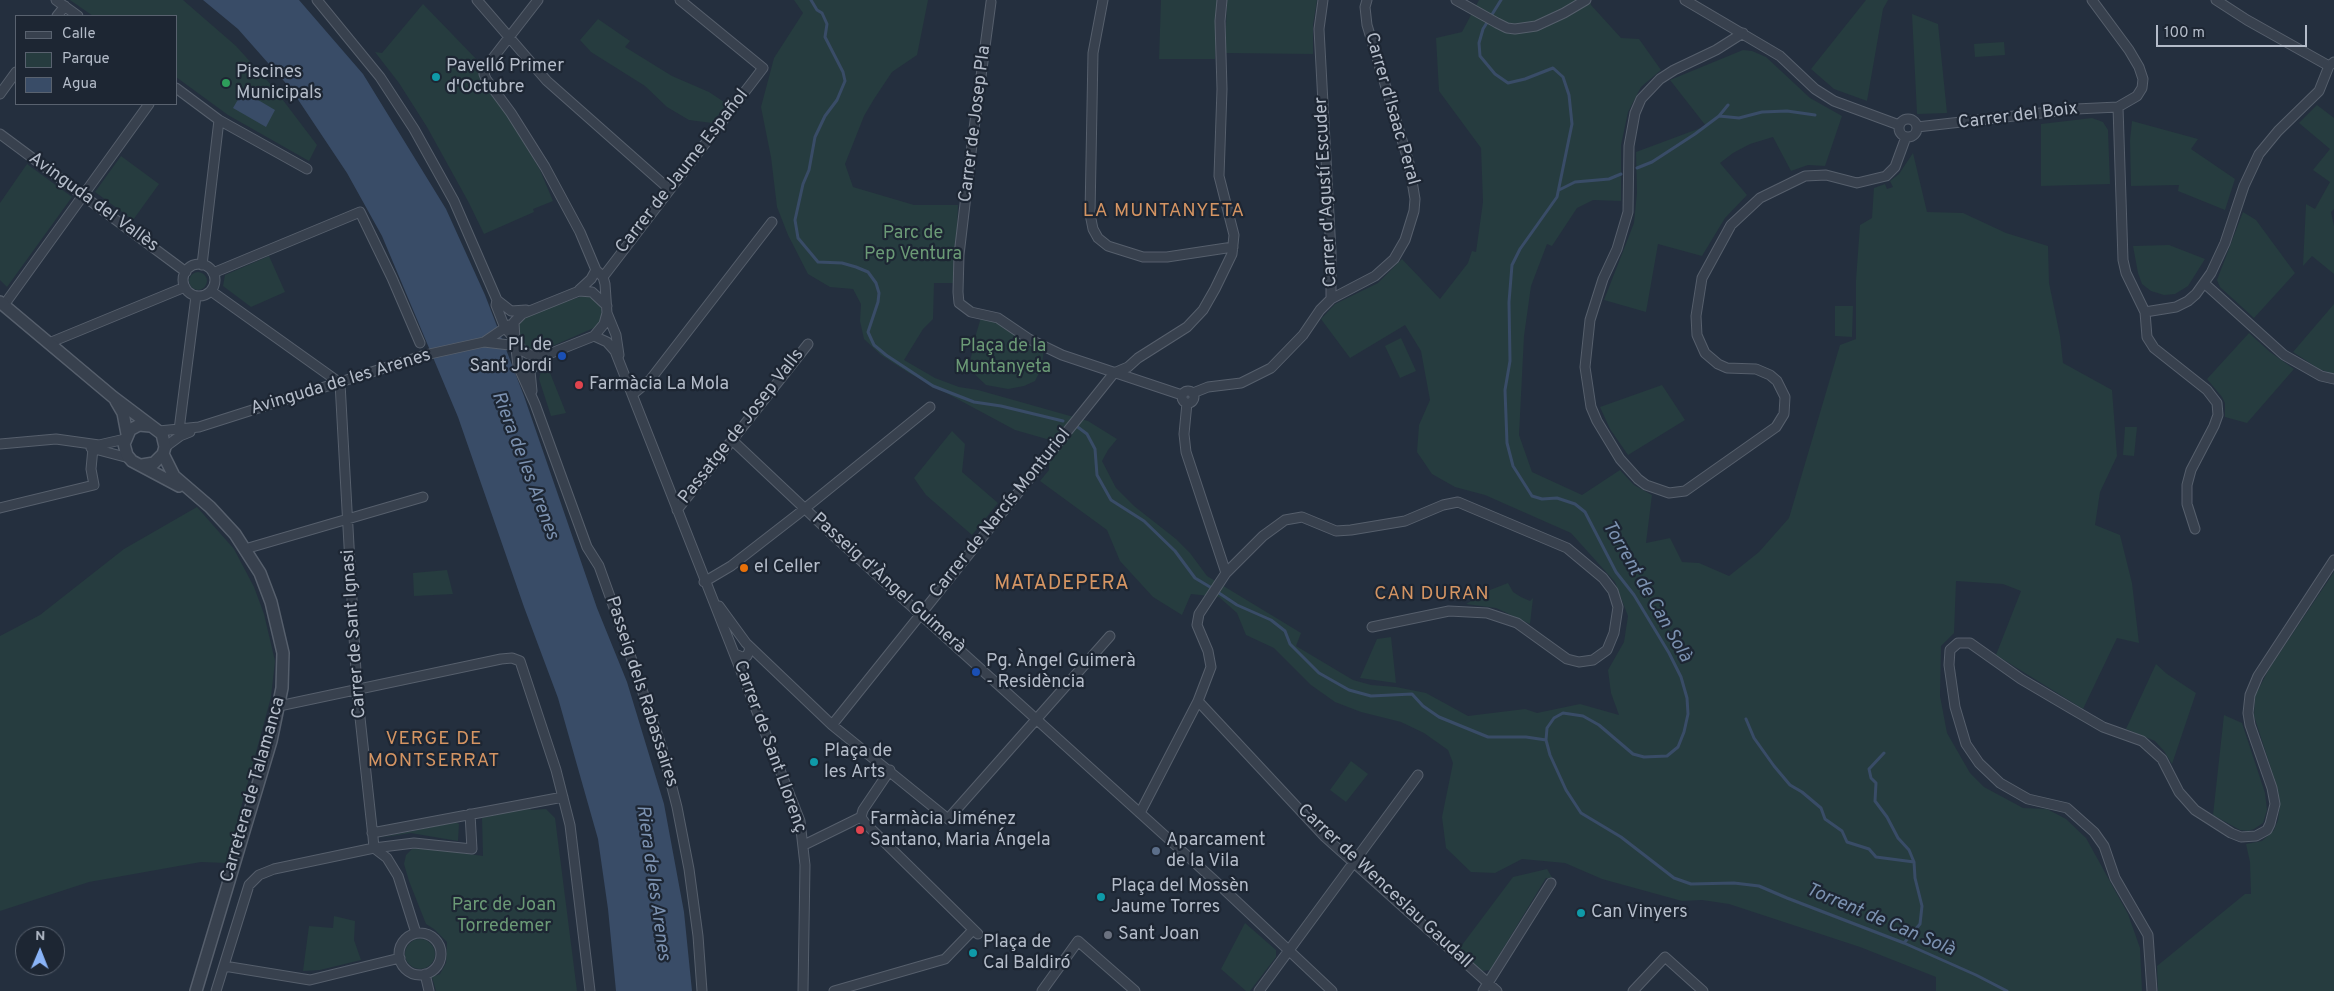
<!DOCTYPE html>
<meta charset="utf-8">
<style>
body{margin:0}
#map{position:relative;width:2334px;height:991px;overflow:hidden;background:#242f3e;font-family:Overpass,sans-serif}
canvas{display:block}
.legend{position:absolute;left:15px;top:15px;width:162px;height:90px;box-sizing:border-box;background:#1d2633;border:1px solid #59626f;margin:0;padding:6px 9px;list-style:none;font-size:15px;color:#b4bcc9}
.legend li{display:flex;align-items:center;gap:10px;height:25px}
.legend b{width:25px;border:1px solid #59626f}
.north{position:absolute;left:15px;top:926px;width:50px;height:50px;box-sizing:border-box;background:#1d2633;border:1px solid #59626f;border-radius:50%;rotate:1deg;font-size:14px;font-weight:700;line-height:20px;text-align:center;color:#b4bcc9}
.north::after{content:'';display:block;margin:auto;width:18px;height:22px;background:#8ab4f8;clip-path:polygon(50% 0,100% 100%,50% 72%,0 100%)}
.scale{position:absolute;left:2156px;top:25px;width:151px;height:22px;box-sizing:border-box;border:2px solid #b4bcc9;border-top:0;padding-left:6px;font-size:15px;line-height:18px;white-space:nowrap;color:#b4bcc9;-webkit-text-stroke:4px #1d2633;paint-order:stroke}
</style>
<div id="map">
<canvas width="2334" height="991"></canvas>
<ul class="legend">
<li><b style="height:6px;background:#38414e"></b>Calle</li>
<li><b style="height:14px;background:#263c3f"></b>Parque</li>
<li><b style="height:14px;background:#394c67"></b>Agua</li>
</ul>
<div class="north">N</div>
<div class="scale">100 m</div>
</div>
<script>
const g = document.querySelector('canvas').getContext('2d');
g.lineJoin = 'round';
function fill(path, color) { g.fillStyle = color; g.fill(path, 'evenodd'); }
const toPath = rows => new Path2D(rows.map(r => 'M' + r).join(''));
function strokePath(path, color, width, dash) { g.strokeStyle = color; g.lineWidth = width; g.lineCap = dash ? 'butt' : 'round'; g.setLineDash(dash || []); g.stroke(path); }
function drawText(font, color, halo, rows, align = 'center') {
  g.font = font + ' Overpass,sans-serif'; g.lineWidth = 4.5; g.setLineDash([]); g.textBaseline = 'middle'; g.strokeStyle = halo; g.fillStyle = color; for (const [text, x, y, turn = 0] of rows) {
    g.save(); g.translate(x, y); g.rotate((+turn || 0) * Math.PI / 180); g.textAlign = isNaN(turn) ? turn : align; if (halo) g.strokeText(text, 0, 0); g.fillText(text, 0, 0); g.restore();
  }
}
fill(toPath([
 [70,0,183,0,236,46,273,87,317,145,309,161,228,115,176,77,176,16,93,16],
 [794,0,928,0,917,55,892,72,874,99,864,116,845,164,853,187,914,205,958,205,955,283,934,283,933,319,923,329,904,360,935,378,959,387,978,390,1088,421,1117,439,1108,450,1102,461,1116,488,1134,506,1176,539,1190,553,1207,576,1301,633,1296,646,1353,680,1371,685,1396,687,1426,693,1468,716,1525,709,1537,713,1580,704,1619,715,1611,693,1608,670,1624,642,1628,616,1615,582,1571,533,1485,495,1455,487,1432,474,1417,452,1419,425,1430,400,1421,351,1405,325,1350,358,1321,319,1335,304,1378,283,1402,259,1440,299,1468,263,1472,251,1476,252,1483,202,1481,148,1439,91,1436,38,1462,32,1479,0,1590,0,1591,5,1621,38,1639,39,1661,70,1641,87,1628,112,1621,145,1621,201,1593,200,1577,208,1552,246,1547,244,1531,286,1524,336,1519,435,1532,472,1582,495,1620,470,1634,485,1652,495,1646,543,1670,538,1682,562,1699,563,1729,576,1759,552,1789,518,1840,345,1856,339,1856,280,1860,225,1872,218,1874,188,1885,184,1887,189,1893,187,1890,181,1899,174,1913,153,1927,212,1963,213,2006,233,2048,246,2049,283,2060,336,2063,363,2112,390,2117,456,2100,492,2095,525,2120,535,2132,583,2139,643,2117,638,2083,709,1996,655,2021,591,2003,584,1956,581,1954,633,1941,646,1940,696,1947,733,1970,773,1984,787,2023,808,2047,809,2066,819,2086,838,2128,914,2140,948,2142,991,1936,991,1936,977,1860,947,1729,904,1702,900,1682,901,1602,879,1565,863,1522,859,1495,873,1471,872,1446,848,1442,817,1453,763,1448,750,1424,733,1401,722,1361,712,1335,702,1311,685,1274,648,1246,635,1237,613,1219,597,1191,594,1182,615,1153,597,1120,561,1107,530,1040,481,1049,470,1050,440,1015,430,909,373,881,355,864,339,860,321,861,304,853,289,830,287,808,274,788,235,777,207,771,157,761,107,774,58,803,13],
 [1161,0,1218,0,1215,59,1159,59],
 [1227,0,1317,0,1313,25,1313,54,1225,53],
 [1866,0,1888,0,1883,9,1867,101,1834,89,1811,69],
 [423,4,481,64,478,67,482,83,510,119,540,170,553,201,533,209,534,212,484,234,469,203,427,127,399,83,375,52,382,53],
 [1912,14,1938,24,1947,113,1917,114],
 [598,19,630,41,625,47,672,76,709,92,727,104,712,123,689,120,667,107,645,86,591,52,580,40],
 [2004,42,2005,55,1975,57,1974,44],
 [1743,50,1752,51,1766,57,1810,98,1842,116,1825,166,1808,165,1791,171,1773,137,1750,144,1733,153,1720,163,1747,195,1725,218,1702,256,1658,244,1646,312,1604,300,1634,223,1637,193,1636,152,1706,126,1670,80],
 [2317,105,2334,118,2334,209,2331,212,2334,226,2334,274,2312,256,2303,266,2306,204,2315,209,2330,182,2313,170,2330,149,2299,123],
 [2092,118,2103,122,2108,130,2110,184,2041,186,2041,124],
 [2132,121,2198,139,2191,149,2235,179,2225,210,2178,191,2179,185,2131,186,2130,140],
 [121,156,159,184,133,220,95,192],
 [27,164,72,197,7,287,0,280,0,203],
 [2243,212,2256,220,2295,273,2254,318,2220,287,2217,280],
 [2169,245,2205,259,2188,286,2175,294,2164,295,2151,291,2142,284,2138,273,2133,246],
 [269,256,285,292,251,307,223,286,225,275],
 '189 281a9 9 0 1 1 18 0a9 9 0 1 1-18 0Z',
 [589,294,598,302,601,308,602,318,596,327,541,351,535,352,527,350,521,343,517,333,518,325,523,318,553,306],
 [2334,304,2334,374,2333,374,2319,369,2293,352],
 [1835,306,1853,306,1852,337,1835,336],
 [982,314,1044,348,1042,367,1035,381,1024,386,1008,389,986,385,969,369,974,341],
 [2249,333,2270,352,2294,369,2247,423,2225,417,2225,403,2222,397,2207,379],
 [1401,338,1416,371,1400,378,1385,346],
 [547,366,550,373,566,413,551,416,539,379,541,371],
 [1662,385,1685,420,1628,455,1610,429,1600,407],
 [2125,427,2137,427,2134,456,2123,455],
 [952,431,965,444,962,472,998,503,972,535,926,495,914,478],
 [197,507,234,549,254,587,264,614,275,661,271,697,226,863,201,862,89,882,0,911,0,636,40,615,124,549],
 [447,570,453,594,414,596,413,573],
 [2334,572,2334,991,2158,991,2157,966,2245,894,2251,894,2250,862,2246,844,2262,841,2274,830,2278,820,2280,804,2278,790,2254,716,2255,696,2269,669],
 [1508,583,1513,592,1521,597,1530,601,1533,598,1530,624,1496,608,1466,604,1490,590],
 [1391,637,1396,683,1360,678,1377,639],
 [2156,664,2167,674,2196,693,2172,764,2164,751,2155,741,2126,729],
 [2224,715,2242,723,2265,793,2267,810,2263,823,2254,829,2248,831,2240,830,2213,815],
 [1351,761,1368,774,1346,802,1330,790],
 [530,807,531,810,546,809,555,818,577,991,436,991,432,977,440,974,446,963,447,942,434,929,426,924,409,881,404,864,406,855,412,849,420,847,483,856,482,818],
 [455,822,459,824,458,841,411,833,379,838],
 [1547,869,1553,879,1546,878,1490,970,1482,971,1459,949,1513,877],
 [334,916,355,921,354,940,361,960,320,970,303,971,309,926,333,928],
 [1245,923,1276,950,1276,957,1250,991,1246,991,1221,969],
 '405 954a15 15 0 1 1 30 0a15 15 0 1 1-30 0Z'
]), '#263c3f');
fill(toPath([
 [203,0,299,0,363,74,446,209,485,295,524,396,597,608,627,682,664,804,684,912,692,991,616,991,608,909,598,839,558,698,524,607,458,417,382,236,347,173,291,89,238,29],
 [243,91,275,110,266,127,233,108]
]), '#394c67');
strokePath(toPath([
 [811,0,817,10,822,13,827,24,825,37,843,72,845,81,837,100,825,116,815,137,809,170,803,184,795,220,798,238,818,262,842,263,856,267,868,272,876,283,879,293,878,302,868,332,874,345,886,355,933,386,974,402,1001,406,1063,421],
 [1501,0,1483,29,1479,43,1480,56,1495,74,1508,83,1525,79,1553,68,1563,77,1569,95,1572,124,1557,197,1520,249,1512,265,1509,302,1510,361,1505,390,1507,443,1513,466,1532,496,1542,499,1557,498,1575,504,1585,512,1616,572,1634,595,1669,653,1681,677,1687,698,1688,714,1684,732,1678,747,1667,756,1644,757,1633,754,1599,725,1583,716,1563,713,1554,718,1547,728,1546,740,1550,755,1566,790,1581,813,1621,837,1674,878,1691,884,1734,883,1759,886,1787,898,1904,943,1976,975,2007,991],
 [1719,116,1739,118,1762,112,1787,111,1815,115],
 [1637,168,1652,162,1695,134,1719,116,1728,105],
 [1559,190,1575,182,1609,179,1621,174],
 [1075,425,1087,434,1095,449,1097,475,1111,500,1144,521,1175,551,1195,578,1210,587],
 [1219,593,1237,605,1271,620,1285,631,1290,644,1319,673,1349,690,1371,696,1412,694,1423,706,1439,717,1488,737,1526,737,1546,740],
 [1746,719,1754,738,1774,766,1790,785,1802,792,1821,808,1825,819,1842,831,1847,842,1869,849,1876,857,1914,862],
 [1884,753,1869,769,1871,778,1876,783,1875,801,1887,817,1898,838,1909,850,1914,862,1915,878,1922,906,1920,924,1904,943]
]), '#394c67', 3);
const minor = toPath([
 [56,0,78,16],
 [317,0,380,77,414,129,454,201,497,300,511,311,526,310],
 [477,0,547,81,669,189],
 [538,0,486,67,484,74,486,79,511,113,545,167,580,232,596,270,603,277,605,284,607,313,604,324,594,336,549,354,530,355,523,351,515,340,514,322,522,314,579,291,592,292,607,306],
 [1103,0,1093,53,1090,214,1093,229,1098,238,1108,246,1143,257,1167,257,1233,247],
 [1456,0,1497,23,1507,28,1515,29,1536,26,1564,13,1586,0],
 [1685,0,1780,56,1815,89,1834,101,1899,125],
 [2092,0,2129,50,2139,67,2143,79,2142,88,2137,96,2118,107,2123,260,2126,273,2145,312,2147,337,2154,348,2207,390,2217,403,2218,415,2214,426,2191,470,2187,485,2187,504,2195,529],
 [2216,0,2247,20,2329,66],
 [991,2,973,136,959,255,958,292,959,303,971,312,998,318,1029,339,1062,355,1182,395],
 [57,16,65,6],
 [1743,33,1716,50,1674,70,1660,79,1641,99,1635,113,1629,146,1628,212,1617,249,1603,279,1590,320,1585,367,1591,407,1597,421,1620,459,1638,479,1646,485,1669,493,1685,491,1776,427,1784,414,1785,397,1777,381,1770,375,1756,369,1727,368,1718,364,1705,353,1697,335,1696,316,1702,278,1731,225,1760,198,1805,176,1826,175,1857,183,1886,176,1895,167,1906,137],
 [176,88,219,120,307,169],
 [0,94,16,72],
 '1899 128a9 9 0 1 1 18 0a9 9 0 1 1-18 0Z',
 [1917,127,2076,109,2118,107],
 [0,134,186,272],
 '183 280a16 16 0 1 1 32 0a16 16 0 1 1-32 0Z',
 [202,265,219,120],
 [213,273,360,212,392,278,420,343],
 [603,277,763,68,680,0],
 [2204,283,2284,355,2321,376,2334,379],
 [579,290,591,279,596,270],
 [211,291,340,383],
 [1331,299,1375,276,1394,259,1405,240,1414,211,1415,199,1409,163,1367,25,1365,7,1367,0],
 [497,300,496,305,505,328,514,338],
 [4,305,149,104],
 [2145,312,2176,307,2188,301,2196,294,2211,273,2225,243,2244,186,2259,154,2278,131,2319,91,2329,66,2334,62],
 [607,313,616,335,619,355],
 [594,336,607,342,615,351,800,821,805,865,803,991],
 [515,340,518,366,535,404,587,547,599,566,613,605,662,748,677,807,689,869,698,936,702,991],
 [484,342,509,325],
 [49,343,185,287],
 [340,383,357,690,373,837,374,848,387,858,398,876,416,933],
 '1182 397a6 6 0 1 1 12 0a6 6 0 1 1-12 0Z',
 [532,391,530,371,544,356],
 [1193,393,1208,387,1241,383,1271,368,1303,335,1320,310,1331,299,1331,252,1319,29,1323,0],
 [633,394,650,380,772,222],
 [1187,403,1184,434,1186,452,1226,573],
 [179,430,196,296],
 [159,431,199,427,425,355,484,342,518,346],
 [732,440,836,538,1214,880,1332,991],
 [0,444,56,439,99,445,125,439],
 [165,447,180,436,190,432],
 [91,448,129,458],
 [0,508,94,485,91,469,93,448],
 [677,510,808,344],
 [245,549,423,497],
 [704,582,731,566,798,514,930,407],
 [719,606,746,643,832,725,948,819,1110,636],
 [735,654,742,657,747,656,750,649,748,645],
 [1198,701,1325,837,1497,991],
 [279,706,501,659,512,658,520,661,556,770,570,825,590,991],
 [832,725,1114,373,1128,367,1138,358,1187,327,1203,310,1215,289,1232,254,1234,235,1219,176,1222,89,1220,21,1222,0],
 [1140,813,1198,701,1211,667,1208,651,1197,625,1199,614,1226,573,1263,536,1285,520,1302,517,1336,531,1351,530,1405,521,1443,505,1458,502,1567,548,1603,578,1613,591,1618,607,1614,633,1607,650,1593,660,1579,662,1567,659,1517,623,1487,613,1449,611,1372,627],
 [861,817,865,823,978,934],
 [372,833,563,797],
 [804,845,861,817,863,810,890,770],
 '399 954a21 21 0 1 1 42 0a21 21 0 1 1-42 0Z',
 [224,966,310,980,400,958],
 [425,974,429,991],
 [216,991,249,885,259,875,274,869,374,848,414,843,472,849,470,814],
 [834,991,945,959,972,931],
 [1042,991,1078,941,1135,991],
 [1259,991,1418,775],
 [1483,991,1551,883],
 [1633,991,1665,957,1703,991],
 [2152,991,2148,935,2115,878,2104,846,2094,832,2067,808,2028,799,2000,783,1979,763,1966,744,1955,707,1949,665,1950,650,1958,643,1970,643,2021,679,2072,709,2103,727,2142,741,2162,759,2179,792,2195,810,2231,833,2241,837,2256,836,2267,830,2270,824,2275,804,2272,788,2250,725,2248,713,2250,695,2258,676,2334,560]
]);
const tertiary = toPath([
 [0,302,113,397,162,434,165,447,163,454,154,463,142,465],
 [116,401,123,413,127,434],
 [150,426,139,425,130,430,124,444,127,455,132,461,179,486],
 [163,454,174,476,210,507,235,534,260,573,271,602,283,653,282,688,271,741,196,991]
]);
strokePath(minor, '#565f6c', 11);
strokePath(tertiary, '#565f6c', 14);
strokePath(minor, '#38414e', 9);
strokePath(tertiary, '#38414e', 11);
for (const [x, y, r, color] of [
 [436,77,5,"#0f9aa8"],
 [226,83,5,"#2e9e5b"],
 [562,356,5,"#1a4fb4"],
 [579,385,5,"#e0444e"],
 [744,568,5,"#e8710a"],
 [976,672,5,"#1a4fb4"],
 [814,762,5,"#0f9aa8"],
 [860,830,5,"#e0444e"],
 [1156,851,5,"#5c6f8a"],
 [1101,897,5,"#0f9aa8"],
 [1581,913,5,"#0f9aa8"],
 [1108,935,5,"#6b7280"],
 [973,953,5,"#0f9aa8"]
]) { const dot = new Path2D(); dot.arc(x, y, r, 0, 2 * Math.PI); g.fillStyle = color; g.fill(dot); strokePath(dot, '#1d2633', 2); }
drawText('18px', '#b4bcc9', '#1d2633', [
 ["Pavelló Primer",446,67],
 ["d'Octubre",446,88],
 ["Piscines",236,73],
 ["Municipals",236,94],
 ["Pl. de",552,346,"right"],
 ["Sant Jordi",552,367,"right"],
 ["Farmàcia La Mola",589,385],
 ["el Celler",754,568],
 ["Pg. Àngel Guimerà",986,662],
 ["- Residència",986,683],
 ["Plaça de",824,752],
 ["les Arts",824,773],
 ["Farmàcia Jiménez",870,820],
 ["Santano, Maria Ángela",870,841],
 ["Aparcament",1166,841],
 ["de la Vila",1166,862],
 ["Plaça del Mossèn",1111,887],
 ["Jaume Torres",1111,908],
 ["Can Vinyers",1591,913],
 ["Sant Joan",1118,935],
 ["Plaça de",983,943],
 ["Cal Baldiró",983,964]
], 'left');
drawText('18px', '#b4bcc9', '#1d2633', [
 ["Carrer d'Isaac Peral",1391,109,74],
 ["Carrer del Boix",2018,117,-7],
 ["Carrer de Josep Pla",976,124,-83],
 ["Carrer de Jaume Español",683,172,-52],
 ["Carrer d'Agustí Escuder",1327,192,-93],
 ["Avinguda del Vallès",93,203,36],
 ["Avinguda de les Arenes",341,383,-17],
 ["Passatge de Josep Valls",742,427,-52],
 ["Carrer de Narcís Monturiol",1001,514,-51],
 ["Passeig d'Àngel Guimerà",888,584,42],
 ["Carrer de Sant Ignasi",355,634,-94],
 ["Passeig dels Rabassaires",641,692,72],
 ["Carrer de Sant Llorenç",769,747,70],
 ["Carretera de Talamanca",254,790,-74],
 ["Carrer de Wenceslau Gaudall",1384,887,43]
]);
drawText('18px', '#6b9a76', '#1d2633', [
 ["Parc de",913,234],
 ["Pep Ventura",913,255],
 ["Plaça de la",1003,347],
 ["Muntanyeta",1003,368],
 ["Parc de Joan",504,906],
 ["Torredemer",504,927]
]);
g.letterSpacing = '1px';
drawText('19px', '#d59563', '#1d2633', [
 ["LA MUNTANYETA",1164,212],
 ["CAN DURAN",1432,595],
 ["VERGE DE",434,740],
 ["MONTSERRAT",434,762]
]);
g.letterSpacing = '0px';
drawText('italic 19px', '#7c92b1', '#1d2633', [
 ["Riera de les Arenes",524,466,69],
 ["Torrent de Can Solà",1646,592,60],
 ["Riera de les Arenes",652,883,82],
 ["Torrent de Can Solà",1880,921,23]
]);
g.letterSpacing = '1px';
drawText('20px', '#d59563', '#1d2633', [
 ["MATADEPERA",1062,585]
]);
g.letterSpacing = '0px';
</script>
